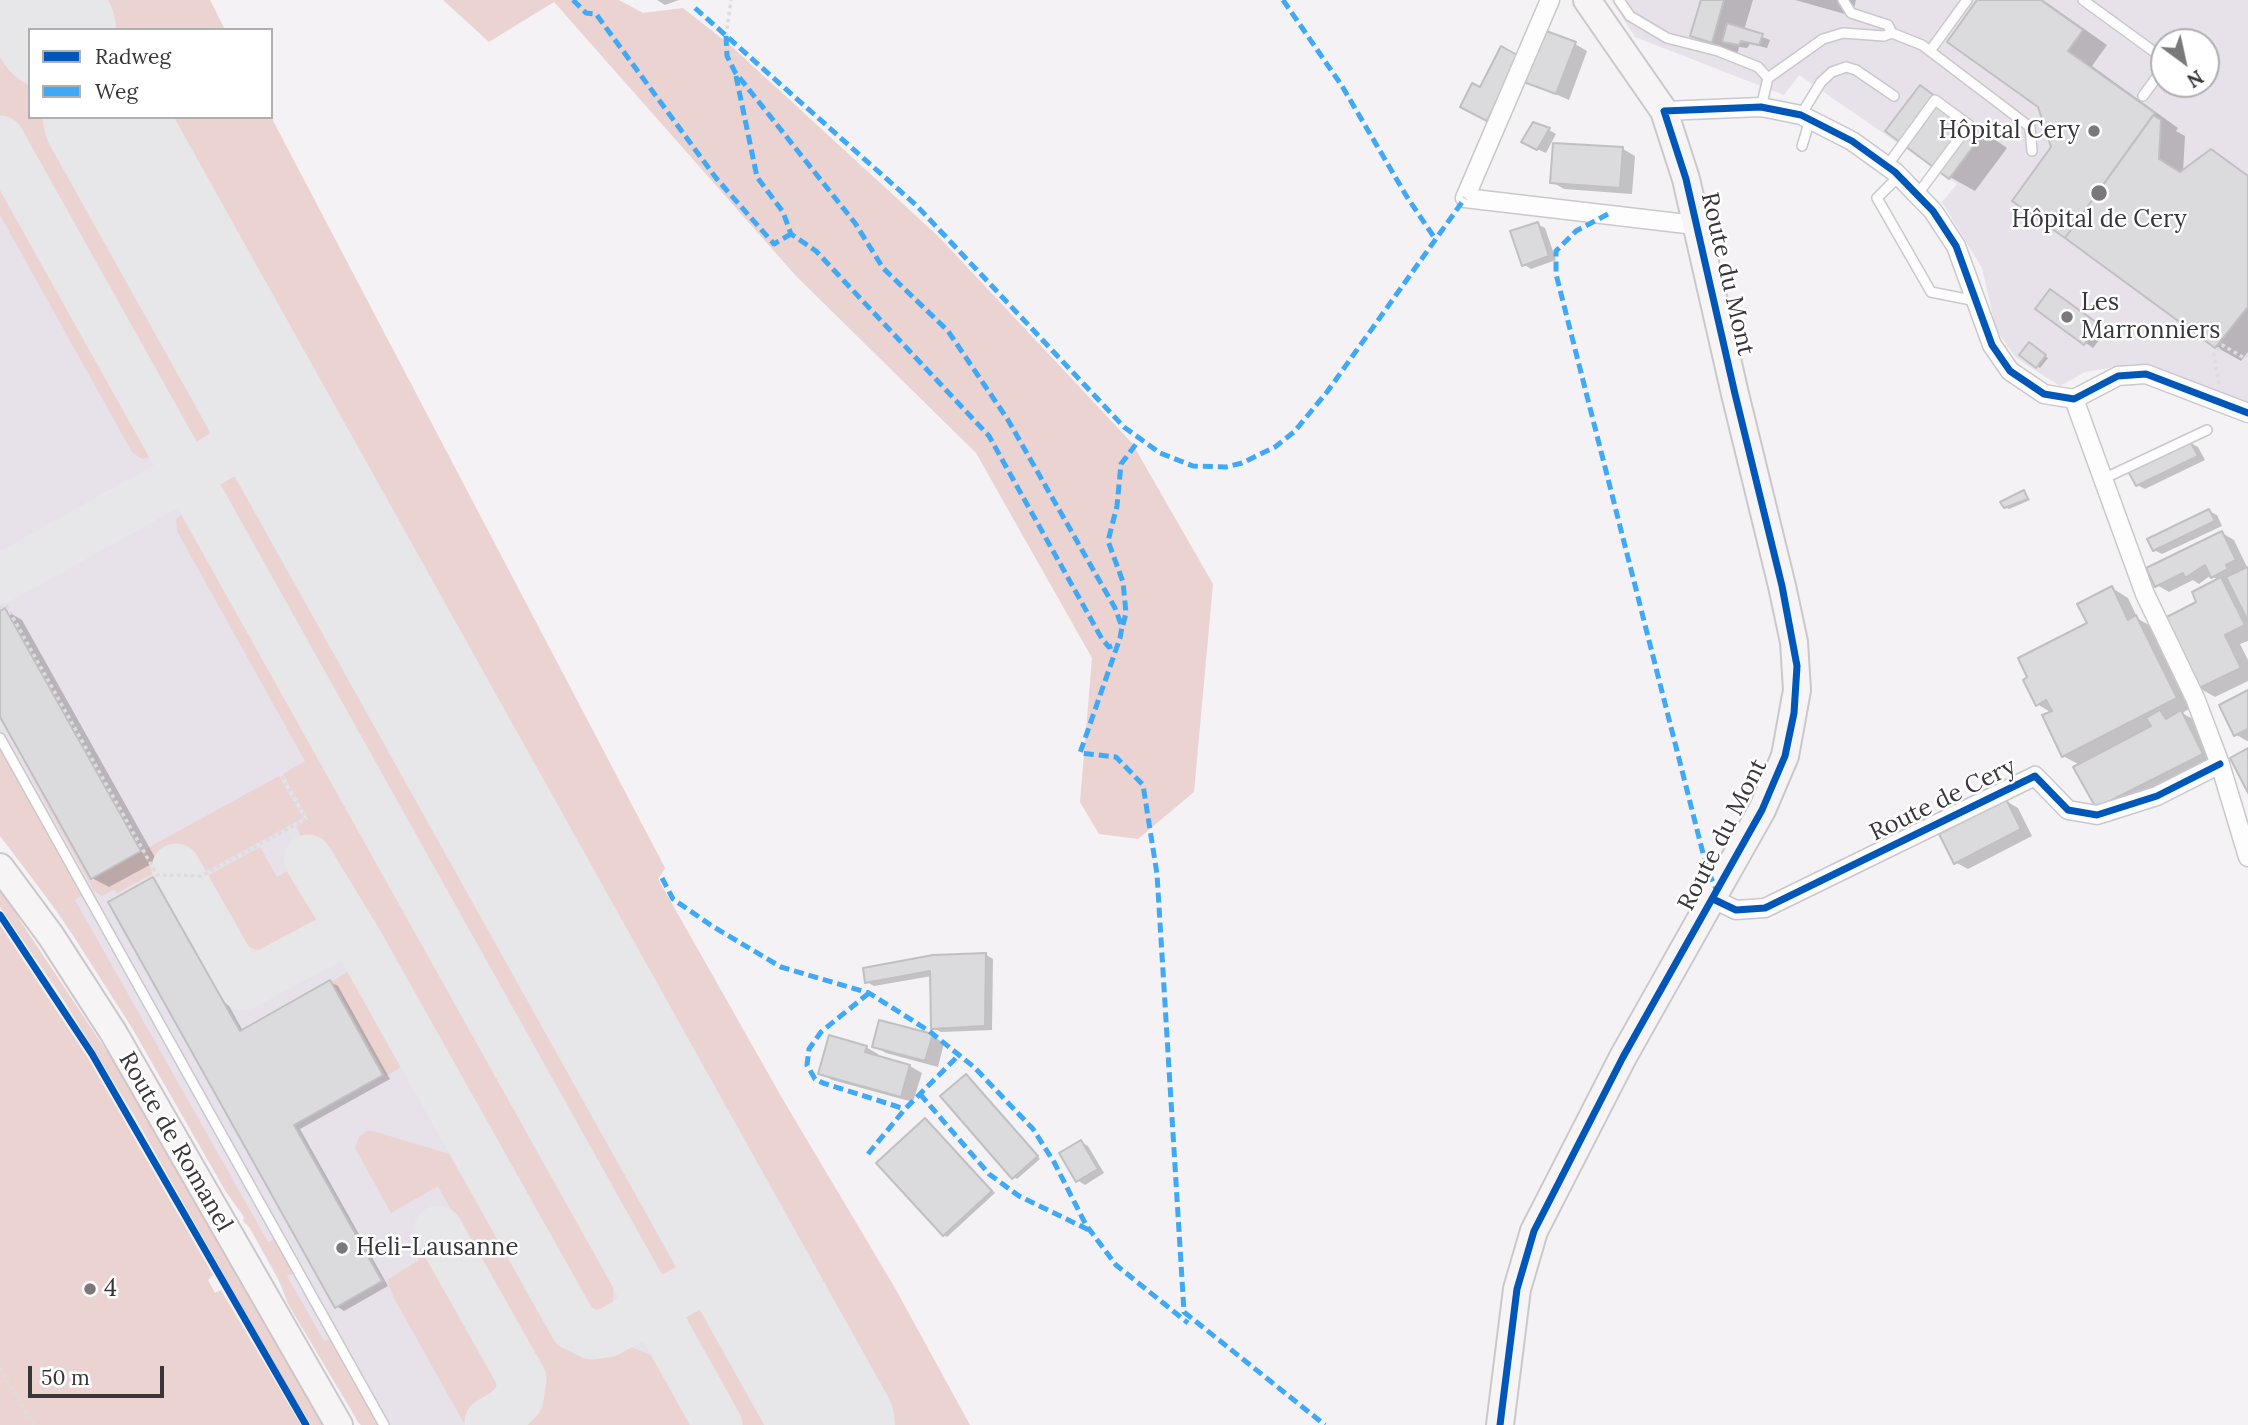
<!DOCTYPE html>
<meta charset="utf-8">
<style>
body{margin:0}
#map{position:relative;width:2248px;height:1425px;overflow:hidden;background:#f4f2f5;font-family:Lora,serif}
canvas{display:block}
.legend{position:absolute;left:28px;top:28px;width:245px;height:91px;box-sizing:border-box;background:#fff;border:2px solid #afafaf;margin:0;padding:9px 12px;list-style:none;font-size:21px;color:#383638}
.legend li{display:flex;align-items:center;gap:14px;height:35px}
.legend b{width:35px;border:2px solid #afafaf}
.north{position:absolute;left:2150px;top:28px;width:70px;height:70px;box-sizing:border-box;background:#fff;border:2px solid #afafaf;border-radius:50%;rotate:147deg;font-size:19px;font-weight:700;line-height:28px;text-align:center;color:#383638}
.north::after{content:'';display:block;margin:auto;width:24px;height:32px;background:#7a787a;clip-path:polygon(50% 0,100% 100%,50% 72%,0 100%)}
.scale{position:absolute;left:28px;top:1366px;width:136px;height:32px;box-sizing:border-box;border:4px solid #383638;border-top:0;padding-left:9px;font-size:21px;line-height:24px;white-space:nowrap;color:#383638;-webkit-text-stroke:5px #fff;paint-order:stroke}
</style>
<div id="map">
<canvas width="2248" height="1425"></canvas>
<ul class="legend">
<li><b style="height:9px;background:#0057b8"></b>Radweg</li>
<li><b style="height:9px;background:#3fa9f5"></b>Weg</li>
</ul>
<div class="north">N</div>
<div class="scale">50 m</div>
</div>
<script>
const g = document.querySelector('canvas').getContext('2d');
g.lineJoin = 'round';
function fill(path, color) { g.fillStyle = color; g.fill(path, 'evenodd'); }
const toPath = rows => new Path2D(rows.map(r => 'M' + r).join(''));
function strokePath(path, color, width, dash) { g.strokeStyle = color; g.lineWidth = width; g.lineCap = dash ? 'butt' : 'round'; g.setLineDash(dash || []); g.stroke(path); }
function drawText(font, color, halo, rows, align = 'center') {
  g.font = font + ' Lora,serif'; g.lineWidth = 5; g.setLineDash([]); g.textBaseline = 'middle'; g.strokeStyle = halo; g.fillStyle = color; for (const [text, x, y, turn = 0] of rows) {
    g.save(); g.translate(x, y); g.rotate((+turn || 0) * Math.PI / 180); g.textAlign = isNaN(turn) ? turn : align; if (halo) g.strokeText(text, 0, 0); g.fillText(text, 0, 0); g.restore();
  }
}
fill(toPath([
 [0,0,210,0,225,30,30,30,30,117,271,117,665,868,658,879,967,1425,366,1425,297,1314,200,1138,115,995,0,832],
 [1611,0,2248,0,2248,402,2162,370,2132,364,2085,372,2060,386,2016,358,1996,329,1982,268,1942,202,1957,184,1799,75,1784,95,1635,37],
 [2164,42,2206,42,2206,84,2164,84]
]), '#e7e1e9');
fill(toPath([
 [0,0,30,49,30,117,68,117,228,403,232,421,229,430,217,443,199,447,182,439,176,432,0,117],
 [76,0,210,0,225,30,92,30],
 [443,0,619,0,643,13,683,8,730,45,939,237,1132,443,1213,584,1194,792,1138,839,1099,834,1080,802,1092,658,976,453,796,276,554,2,489,42],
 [141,117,271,117,665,868,658,879,782,1098,895,1288,970,1425,871,1425],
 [0,160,155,439,156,451,150,457,142,459,132,452,0,215],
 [246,461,263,469,268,476,693,1236,696,1254,694,1263,681,1276,663,1280,646,1272,641,1264,217,505,214,496,216,479,228,465],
 [185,511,194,512,200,518,614,1259,613,1303,611,1311,605,1316,585,1316,356,906,345,911,296,827,308,819,283,774,305,761,177,531,176,519],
 [0,747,82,895,75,900,268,1242,274,1240,293,1273,287,1276,324,1341,330,1339,378,1425,361,1425,358,1422,288,1304,278,1278,250,1228,243,1221,244,1217,226,1192,132,1028,60,915,0,836],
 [22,760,91,879,141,851,154,873,117,893,114,889,102,896,94,891],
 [279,776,303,818,203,873,194,857,158,876,144,850],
 [260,847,277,877,302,863,333,918,270,954,243,945,205,877],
 [0,890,121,1073,323,1425,311,1425,282,1378,135,1117,61,996,0,907],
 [0,925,88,1058,213,1275,208,1280,215,1293,221,1290,301,1425,0,1425],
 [353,969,358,971,408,1059,405,1065,386,1076,332,981],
 [367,1131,373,1131,459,1157,559,1334,573,1347,592,1353,614,1353,631,1347,662,1360,673,1367,706,1425,500,1425,521,1406,528,1391,527,1381,444,1227,456,1219,438,1186,391,1213,355,1148,359,1137],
 [429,1239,442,1248,514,1382,512,1397,507,1402,469,1425,465,1425,394,1298,387,1280,419,1260,412,1248],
 [704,1297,723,1299,737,1313,799,1425,729,1425,679,1332,679,1323,687,1306]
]), '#ebd3d2');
fill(toPath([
 [657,0,679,0,665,5],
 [1702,0,1753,0,1744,30,1770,40,1767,48,1750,44,1747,48,1739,47,1737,55,1717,50,1692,36],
 [1795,0,1856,0,1852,16],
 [1979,0,2043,0,2107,45,2092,66,2178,128,2176,131,2185,136,2183,172,2211,151,2248,175,2248,352,2241,361,2216,347,2015,200,2053,147,2039,106],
 [1575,44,1587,51,1569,100,1523,80,1499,126,1474,113,1481,90,1519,57],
 [1920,87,2007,148,1975,191,1950,177],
 [1549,130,1556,134,1546,153,1530,146],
 [1623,149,1635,156,1632,194,1564,189,1552,182],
 [1537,224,1545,228,1556,260,1531,269,1523,264],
 [2058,296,2106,331,2093,348,2038,309],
 [2029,344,2048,358,2040,368,2021,355],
 [2190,443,2198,447,2205,460,2145,489,2137,485],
 [2024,492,2030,500,2009,509,2005,507],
 [2209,511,2217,515,2222,526,2162,554,2154,550],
 [2222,533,2234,540,2248,569,2248,641,2240,644,2248,660,2248,681,2215,697,2199,688,2199,603,2219,581,2211,575,2199,584,2193,580,2169,592,2157,585],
 [2112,588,2128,598,2138,619,2153,627,2193,707,2182,713,2198,722,2218,763,2114,817,2080,765,2063,756,2052,713,2037,704],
 [5,610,22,620,157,861,109,887,92,878,0,714,0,613],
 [2248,692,2248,741,2247,741,2235,734],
 [2006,801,2018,808,2032,836,1968,869,1955,862],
 [153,879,161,884,243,1031,330,982,338,986,390,1079,300,1129,388,1286,344,1311,336,1306],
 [985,954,993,959,992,1030,941,1032,933,1028,932,976,874,986,867,982],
 [932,1036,944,1043,938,1067,886,1053,874,1046],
 [866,1047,878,1054,877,1057,910,1066,922,1073,913,1102,832,1080,820,1073],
 [966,1076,1040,1159,1017,1179,1014,1177],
 [926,1120,995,1193,947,1237,944,1235],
 [1081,1142,1088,1146,1104,1173,1085,1185,1077,1180]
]), '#0003');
strokePath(toPath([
 [0,140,718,1425],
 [225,453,240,439,252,414,252,395,245,370],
 [0,579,235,448,260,444,277,449,302,473],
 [308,859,358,941,574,1326,592,1335,607,1333,703,1280,717,1278,741,1283,767,1306],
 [176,868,243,986,335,937,351,936,358,941],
 [438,1230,522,1379,519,1399,506,1412,489,1422,491,1425],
 [703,1280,715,1268,722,1250,722,1235,714,1212]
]), '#e7e6e8', 49);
strokePath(toPath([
 [38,0,55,30],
 [104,117,834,1425]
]), '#e7e6e8', 122);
const building = toPath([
 [1701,0,1724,0,1712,43,1690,36,1701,0],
 [1977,0,2041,0,2083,30,2068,51,2155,113,2065,238,2012,201,2051,147,2038,107,1947,42,1977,0],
 [1727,23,1763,34,1759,45,1741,41,1739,45,1722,42,1727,23],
 [1541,29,1576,42,1556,94,1521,81,1541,29],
 [1501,46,1519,56,1487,121,1460,107,1472,83,1480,87,1501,46],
 [1920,85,1984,132,1949,179,1885,131,1920,85],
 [2153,115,2161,120,2159,159,2180,172,2211,149,2248,176,2248,307,2215,348,2065,238,2153,115],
 [1533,122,1550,128,1537,150,1521,142,1533,122],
 [1553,143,1623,147,1620,188,1550,183,1553,143],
 [1538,222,1549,256,1522,266,1510,231,1538,222],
 [2050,289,2100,325,2084,345,2035,309,2050,289],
 [2029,342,2046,355,2036,368,2019,355,2029,342],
 [2190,441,2198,456,2136,486,2128,471,2190,441],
 [2024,490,2028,499,2004,508,2000,502,2024,490],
 [2209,509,2215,521,2153,551,2147,539,2209,509],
 [2222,531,2236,560,2226,565,2228,569,2211,578,2205,565,2185,578,2183,573,2155,587,2146,568,2222,531],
 [2247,567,2248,569,2248,621,2226,577,2247,567],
 [2221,577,2245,625,2225,635,2241,668,2197,689,2181,656,2184,655,2163,619,2196,602,2192,592,2221,577],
 [2112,586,2128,620,2136,615,2177,698,2062,757,2042,715,2052,711,2046,700,2036,706,2023,680,2027,677,2018,658,2087,623,2077,604,2112,586],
 [5,608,141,851,91,879,0,717,0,611,5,608],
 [2248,690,2248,729,2234,736,2219,705,2248,690],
 [2160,710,2166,719,2181,710,2203,754,2096,808,2073,767,2151,726,2146,718,2160,710],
 [2248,748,2248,793,2230,758,2248,748],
 [2006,799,2021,829,1954,864,1939,834,2006,799],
 [153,877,240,1031,330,980,383,1075,294,1125,382,1281,335,1308,108,902,153,877],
 [986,953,985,1026,931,1029,930,971,865,983,863,968,933,955,986,953],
 [879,1020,933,1034,925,1061,872,1047,879,1020],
 [829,1035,867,1046,865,1052,910,1065,901,1097,818,1074,829,1035],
 [966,1074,1038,1156,1012,1179,940,1096,966,1074],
 [925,1118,992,1191,943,1236,876,1163,925,1118],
 [1081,1140,1098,1169,1076,1182,1059,1153,1081,1140]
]);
fill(building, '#dbdadc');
strokePath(building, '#c0bfc1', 2);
const service = toPath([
 [1619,0,1630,16,1667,38,1718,51,1758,67,1768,78,1761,107],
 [2083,0,2164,59],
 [1892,33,1922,45,2030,127,2032,151],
 [1930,51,1967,0],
 [1768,78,1823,39,1843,33,1884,36,1892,33,1888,25,1851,13,1843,0],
 [2143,96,2164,67],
 [1801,115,1821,82,1832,72,1846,67,1856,70,1894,96],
 [1802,146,1810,120],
 [1887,166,1935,100,1969,125,1917,195],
 [1899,176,1877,198,1931,292,1976,301],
 [2103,479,2207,430],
 [0,738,384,1425]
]);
const minor = toPath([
 [1550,0,1465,198,1695,225],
 [1664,111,1761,107,1801,115,1852,141,1895,172,1933,211,1956,246,1992,345,2010,371,2044,394,2074,399,2118,376,2146,374,2248,413],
 [2074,399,2145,594,2195,698,2220,764,2248,857],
 [1713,899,1736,910,1765,908,2035,776,2068,810,2097,815,2157,796,2220,764]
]);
const secondary = toPath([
 [0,867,51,936,113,1032,339,1425],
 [1500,1425,1517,1289,1534,1231,1623,1057,1762,810,1785,756,1797,690,1794,642,1782,586,1735,394,1686,179,1664,111,1587,0]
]);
strokePath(service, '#cac8ca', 12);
strokePath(minor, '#cac8ca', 21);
strokePath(secondary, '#cac8ca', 30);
strokePath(toPath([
 [726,36,731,0],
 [2219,384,2214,354,2222,345,2243,357,2248,355],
 [0,608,6,605,157,875,201,876,306,819,281,775],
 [0,1368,34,1425]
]), '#dddcdd', 3.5, [3.5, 3.5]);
strokePath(service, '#fdfdfe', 9);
strokePath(minor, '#fdfdfe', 18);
strokePath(secondary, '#f7f4f6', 26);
strokePath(toPath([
 [573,0,586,13,596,14,716,178,774,244,791,234],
 [1283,0,1342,86,1407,197,1434,237],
 [695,8,917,206,1124,427,1160,453,1193,466,1226,467,1242,463,1275,447,1294,432,1327,392,1465,198],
 [726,36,727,56,735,72,855,223,883,268,948,331,1008,420,1115,608,1122,627,1120,638,1080,753,1116,757,1143,785,1157,874,1184,1312,1325,1425],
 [736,76,757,177,783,212,791,234,816,251,989,436,1102,639,1109,647,1115,645],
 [1608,214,1576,231,1556,251,1556,274,1707,869,1717,891],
 [1123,625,1126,613,1123,582,1108,541,1117,506,1121,464,1139,440],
 [662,878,673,899,712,926,781,967,869,993,929,1031,974,1067,1033,1129,1054,1162,1086,1225,1116,1265,1188,1323],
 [869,993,821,1032,809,1049,807,1065,815,1079,823,1083,905,1109],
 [920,1094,989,1174,1019,1196,1089,1230],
 [868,1154,905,1109,959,1055]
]), '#3fa9f5', 5, [10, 5]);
strokePath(toPath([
 [1713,899,1736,910,1765,908,2035,776,2068,810,2097,815,2157,796,2220,764],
 [0,915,92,1054,306,1425],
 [1500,1425,1517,1289,1534,1231,1623,1057,1762,810,1785,756,1794,713,1797,666,1782,586,1735,394,1686,179,1664,111,1761,107,1801,115,1852,141,1895,172,1933,211,1956,246,1992,345,2010,371,2044,394,2074,399,2118,376,2146,374,2248,413]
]), '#0057b8', 7);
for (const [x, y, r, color] of [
 [2094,131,7,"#7a787a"],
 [2099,193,9,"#7a787a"],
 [2067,317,7,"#7a787a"],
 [342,1248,7,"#7a787a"],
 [90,1289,7,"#7a787a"]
]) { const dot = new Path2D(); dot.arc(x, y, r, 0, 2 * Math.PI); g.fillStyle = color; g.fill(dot); strokePath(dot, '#fff', 2.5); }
drawText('24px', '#383638', '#fff', [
 ["Hôpital Cery",2080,131,"right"],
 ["Hôpital de Cery",2099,220,"center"],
 ["Les",2081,303],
 ["Marronniers",2081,331],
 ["Heli-Lausanne",356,1248],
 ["4",104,1289]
], 'left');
drawText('24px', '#383638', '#fff', [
 ["Route du Mont",1727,274,77],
 ["Route de Cery",1943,800,-26],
 ["Route du Mont",1723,835,-63],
 ["Route de Romanel",175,1142,60]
]);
</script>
